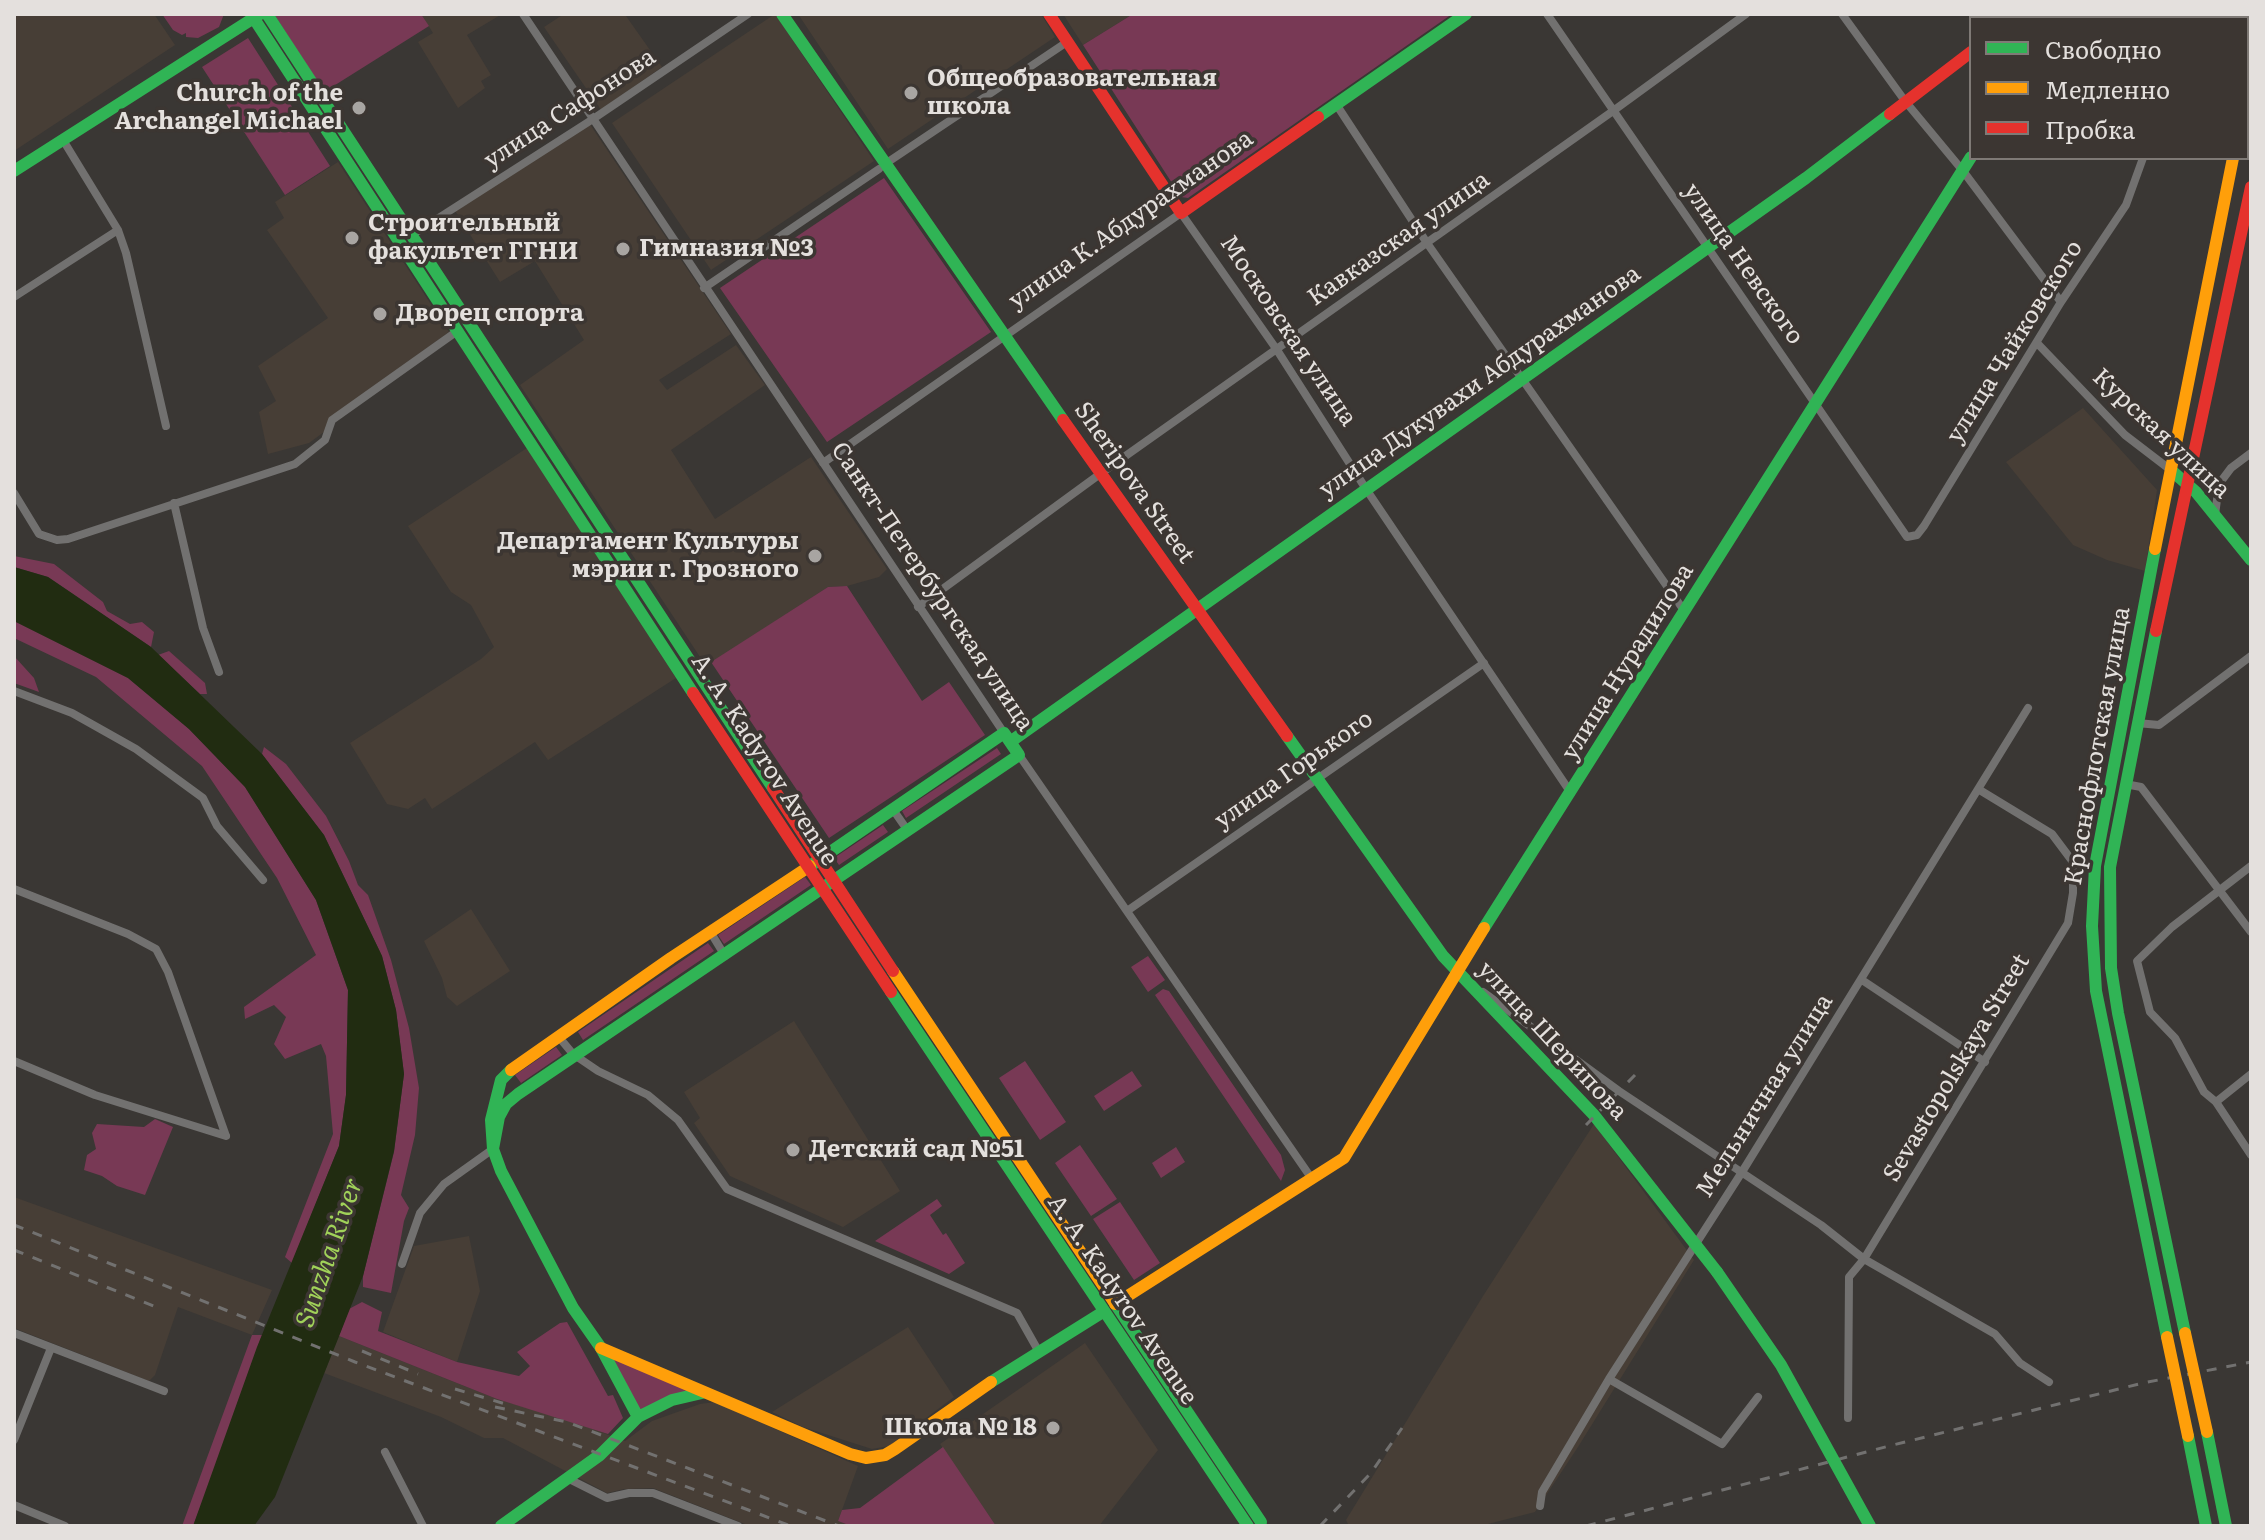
<!DOCTYPE html>
<meta charset="utf-8">
<style>
body{margin:0}
#map{position:relative;width:2265px;height:1540px;overflow:hidden;background:#3a3734;font-family:Literata,serif}
canvas{display:block}
.frame{position:absolute;inset:0;border:16px solid #e4e0dd;pointer-events:none}
.legend{position:absolute;left:1969px;top:16px;width:280px;height:144px;box-sizing:border-box;background:#3c3632;border:2px solid #7f7a76;margin:0;padding:10px 14px;list-style:none;font-size:24px;color:#e4e0dd}
.legend li{display:flex;align-items:center;gap:16px;height:40px}
.legend b{width:40px;border:2px solid #7f7a76}
</style>
<div id="map">
<canvas width="2265" height="1540"></canvas>
<div class="frame"></div>
<ul class="legend">
<li><b style="height:10px;background:#30b455"></b>Свободно</li>
<li><b style="height:10px;background:#ff9f0a"></b>Медленно</li>
<li><b style="height:10px;background:#e5322d"></b>Пробка</li>
</ul>
</div>
<script>
const g = document.querySelector('canvas').getContext('2d');
g.lineJoin = 'round';
function fill(path, color) { g.fillStyle = color; g.fill(path, 'evenodd'); }
const toPath = rows => new Path2D(rows.map(r => 'M' + r).join(''));
function strokePath(path, color, width, dash) { g.strokeStyle = color; g.lineWidth = width; g.lineCap = dash ? 'butt' : 'round'; g.setLineDash(dash || []); g.stroke(path); }
function drawText(font, color, halo, rows, align = 'center') {
  g.font = font + ' Literata,serif'; g.lineWidth = 7; g.setLineDash([]); g.textBaseline = 'middle'; g.strokeStyle = halo; g.fillStyle = color; for (const [text, x, y, turn = 0] of rows) {
    g.save(); g.translate(x, y); g.rotate((+turn || 0) * Math.PI / 180); g.textAlign = isNaN(turn) ? turn : align; if (halo) g.strokeText(text, 0, 0); g.fillText(text, 0, 0); g.restore();
  }
}
fill(toPath([
 [14,14,154,14,175,45,14,151],
 [421,14,502,14,467,35,491,75,481,81,485,88,458,108,418,42,433,33],
 [564,14,627,14,626,16,662,67,601,110,544,27],
 [775,14,874,161,711,270,612,123],
 [798,14,1041,14,1055,37,888,149],
 [1063,14,1133,14,1083,45],
 [587,120,731,334,659,380,667,390,736,345,765,385,671,450,715,519,811,457,887,569,879,577,847,586,828,587,706,666,520,385,584,340,535,261,500,282,452,206],
 [338,162,449,332,330,418,324,432,309,443,268,454,259,412,276,401,258,366,328,318,267,230,284,218,275,202],
 [2083,408,2157,490,2145,571,2107,560,2073,545,2006,462],
 [527,448,676,678,548,760,535,742,432,809,425,798,408,809,387,804,350,743,481,659,494,647,471,605,451,592,408,526],
 [471,909,510,971,457,1006,447,997,442,978,424,941],
 [794,1021,900,1191,843,1227,730,1176,694,1123,700,1118,684,1092],
 [1594,1124,1694,1260,1578,1447,1535,1512,1480,1526,1349,1526,1346,1520,1483,1296],
 [14,1197,272,1290,252,1335,178,1307,155,1375,149,1381,14,1328],
 [469,1236,480,1291,457,1362,383,1332,414,1246],
 [908,1327,954,1397,889,1446,872,1449,803,1427,772,1412],
 [339,1336,497,1399,569,1420,625,1441,652,1421,700,1404,715,1402,858,1466,838,1521,851,1526,762,1524,750,1526,653,1488,624,1489,607,1493,503,1438,484,1438,441,1417,324,1373],
 [1085,1343,1158,1450,1099,1526,996,1526,940,1444]
]), '#473e36');
fill(toPath([
 [162,14,224,14,219,27,198,38,186,37,186,33,182,35,173,30],
 [274,14,421,14,429,26,324,92],
 [1133,14,1452,14,1188,198,1181,197,1083,45],
 [248,38,330,166,285,195,202,67],
 [884,178,991,332,827,442,720,288],
 [14,556,54,564,103,602,107,611,130,624,142,622,154,632,151,647,48,577,14,567],
 [847,586,922,701,949,682,985,735,829,838,711,662,828,587],
 [14,621,128,678,189,729,245,787,316,900,348,990,346,1095,339,1146,292,1263,285,1257,333,1134,326,1056,321,1044,285,1059,274,1044,286,1017,274,1005,245,1019,244,1007,316,955,277,878,202,766,96,677,14,638],
 [169,651,205,683,207,694,200,694,158,655],
 [14,656,34,678,39,692,14,683],
 [264,747,286,764,326,816,349,861,358,885,368,895,391,960,409,1028,419,1088,415,1135,401,1195,409,1208,404,1221,391,1293,363,1287,363,1276,394,1152,404,1074,396,1010,382,956,324,835,262,754],
 [997,748,1001,754,906,818,902,811],
 [883,825,888,832,839,865,834,858],
 [805,877,811,885,724,944,718,935],
 [708,943,714,951,583,1040,578,1032],
 [1148,956,1165,980,1148,992,1131,967],
 [1163,989,1169,991,1281,1155,1285,1170,1281,1181,1155,995],
 [556,1047,562,1055,521,1083,515,1075],
 [1025,1061,1066,1122,1040,1140,999,1078],
 [1132,1071,1142,1086,1104,1111,1094,1096],
 [155,1119,173,1127,145,1195,117,1186,102,1176,84,1170,87,1155,96,1149,92,1133,97,1124,144,1127],
 [1080,1145,1117,1199,1091,1216,1055,1163],
 [1176,1147,1185,1162,1161,1178,1152,1163],
 [937,1199,942,1206,930,1215,943,1235,946,1233,965,1263,949,1274,875,1241],
 [1120,1202,1160,1263,1134,1280,1093,1219],
 [362,1302,382,1312,378,1331,457,1362,519,1376,530,1366,517,1352,560,1323,567,1322,608,1396,613,1395,623,1418,608,1434,497,1399,339,1336,349,1309],
 [252,1335,262,1335,204,1498,193,1526,182,1526],
 [601,1348,703,1393,638,1417],
 [943,1447,996,1526,851,1526,838,1521,842,1510,860,1508]
]), '#783955');
fill(toPath([
 [14,567,48,577,151,647,262,754,324,835,382,956,396,1010,404,1074,394,1151,363,1276,275,1497,254,1526,193,1526,257,1347,339,1146,346,1095,348,990,316,900,245,787,189,729,128,678,14,621]
]), '#212c11');
strokePath(toPath([
 [523,14,1004,733],
 [1547,14,1907,537,1917,535,1924,526,2061,302,2126,205,2143,158],
 [1842,14,1905,101,1963,171,2061,302],
 [1336,104,1427,243,1685,612],
 [63,140,118,230,126,253,166,426],
 [885,164,1067,42],
 [412,235,593,119,748,14],
 [704,288,879,169],
 [14,297,118,230],
 [2037,343,2125,435,2172,471],
 [823,463,1181,213,1277,350,1366,489,1571,793],
 [14,493,39,534,57,540,68,539,295,464,325,440,332,420,456,332],
 [174,503,203,628,219,672],
 [2215,515,2218,492,2222,480,2231,468,2251,453],
 [918,607,1100,474,1613,111,1746,14],
 [14,691,72,713,136,749,203,798,217,826,263,880],
 [2137,723,2159,725,2251,656],
 [1019,755,1312,1179],
 [2125,784,2141,787,2251,932],
 [1978,789,2052,834,2073,862,2073,893,2068,923,1864,1259,1995,1334,2020,1363,2049,1382],
 [894,811,908,831],
 [2251,866,2172,927,2137,961,2150,1012,2175,1038,2204,1092,2216,1102,2251,1155],
 [14,889,128,934,156,949,168,972,226,1136],
 [1127,911,1484,663],
 [711,933,725,956],
 [1862,980,1985,1062],
 [1483,992,1619,1091,1821,1225,1864,1259,1849,1277,1848,1418],
 [558,1036,573,1054,598,1071,648,1095,678,1120,727,1189,1017,1313,1039,1352],
 [14,1061,95,1095,226,1136],
 [2216,1102,2251,1074],
 [402,1264,420,1213,444,1184,493,1149],
 [14,1333,164,1391],
 [1609,1379,1722,1444,1758,1397],
 [14,1440,51,1348],
 [385,1452,423,1526],
 [569,1479,607,1498,629,1493,653,1493,738,1526],
 [14,1505,65,1526],
 [1540,1506,1542,1492,1609,1379,1742,1172,2028,708]
]), '#727170', 8);
strokePath(toPath([
 [251,14,693,693],
 [267,14,773,788],
 [782,14,1063,420],
 [2016,18,2021,14],
 [2060,18,2063,14],
 [1318,117,1466,14],
 [14,171,260,14],
 [2172,471,2196,492,2251,560],
 [2155,549,2095,866,2092,926,2096,991,2167,1337],
 [2156,631,2110,867,2111,968,2118,1013,2185,1333],
 [1287,736,1443,956,1594,1115,1717,1272],
 [1010,742,1806,178,1890,114],
 [1484,928,1971,157],
 [891,992,1248,1526],
 [511,1070,501,1080,491,1120,493,1149,501,1171,573,1308,601,1348,638,1417],
 [493,1149,499,1117,506,1104,518,1094,1019,755,1004,733,810,866],
 [1114,1302,1261,1522],
 [991,1382,1103,1312],
 [2207,1432,2226,1526],
 [2188,1436,2206,1526],
 [501,1526,600,1455,638,1417,672,1400,702,1393]
]), '#30b455', 12);
strokePath(toPath([
 [2200,14,2204,18],
 [2247,88,2251,68],
 [2155,549,2233,158],
 [893,971,1114,1302],
 [511,1070,671,958,810,866],
 [1115,1304,1344,1158,1484,928],
 [601,1348,850,1454,866,1458,885,1455,895,1449,991,1382]
]), '#ff9f0a', 12);
strokePath(toPath([
 [1049,14,1181,213,1318,117],
 [2247,50,2251,52],
 [1890,114,1971,52],
 [1063,420,1287,736],
 [2156,631,2251,187],
 [693,693,891,992],
 [773,788,893,971]
]), '#e5322d', 12);
strokePath(toPath([
 [1586,1125,1635,1075],
 [14,1225,355,1362,791,1526],
 [14,1250,161,1309],
 [362,1351,418,1374],
 [455,1389,509,1405],
 [495,1407,567,1422,839,1526],
 [1320,1526,1371,1473,1402,1428],
 [1586,1526,1889,1446,2143,1383,2251,1362]
]), '#727170', 3, [10, 10]);
strokePath(toPath([
 [1717,1272,1781,1365,1870,1526]
]), '#30b455', 12);
strokePath(toPath([
 [2185,1333,2207,1432],
 [2167,1337,2188,1436]
]), '#ff9f0a', 12);
for (const [x, y, r, color] of [
 [911,93,8,"#a8a5a2"],
 [359,108,8,"#a8a5a2"],
 [352,238,8,"#a8a5a2"],
 [623,249,8,"#a8a5a2"],
 [380,314,8,"#a8a5a2"],
 [815,556,8,"#a8a5a2"],
 [793,1150,8,"#a8a5a2"],
 [1053,1428,8,"#a8a5a2"]
]) { const dot = new Path2D(); dot.arc(x, y, r, 0, 2 * Math.PI); g.fillStyle = color; g.fill(dot); strokePath(dot, '#3c3632', 3); }
drawText('bold 24px', '#e4e0dd', '#3c3632', [
 ["Общеобразовательная",927,79],
 ["школа",927,107],
 ["Church of the",343,94,"right"],
 ["Archangel Michael",343,122,"right"],
 ["Строительный",368,224],
 ["факультет ГГНИ",368,252],
 ["Гимназия №3",639,249],
 ["Дворец спорта",396,314],
 ["Департамент Культуры",799,542,"right"],
 ["мэрии г. Грозного",799,570,"right"],
 ["Детский сад №51",809,1150],
 ["Школа № 18",1037,1428,"right"]
], 'left');
drawText('24px', '#e4e0dd', '#3c3632', [
 ["улица Сафонова",570,109,-33],
 ["улица К.Абдурахманова",1131,220,-35],
 ["Кавказская улица",1399,239,-35],
 ["улица Невского",1743,264,55],
 ["Московская улица",1288,331,56],
 ["улица Чайковского",2015,342,-58],
 ["улица Дукувахи Абдурахманова",1480,382,-35],
 ["Курская улица",2161,434,43],
 ["Sheripova Street",1134,483,55],
 ["Санкт-Петербургская улица",932,587,56],
 ["улица Нурадилова",1628,662,-58],
 ["Краснофлотская улица",2098,746,-80],
 ["A. A. Kadyrov Avenue",764,760,57],
 ["улица Горького",1294,770,-35],
 ["улица Шерипова",1552,1041,47],
 ["Sevastopolskaya Street",1957,1068,-59],
 ["Мельничная улица",1765,1096,-58],
 ["A. A. Kadyrov Avenue",1122,1300,56]
]);
drawText('italic 26px', '#a0d159', '#3c3632', [
 ["Sunzha River",330,1253,-71]
]);
</script>
